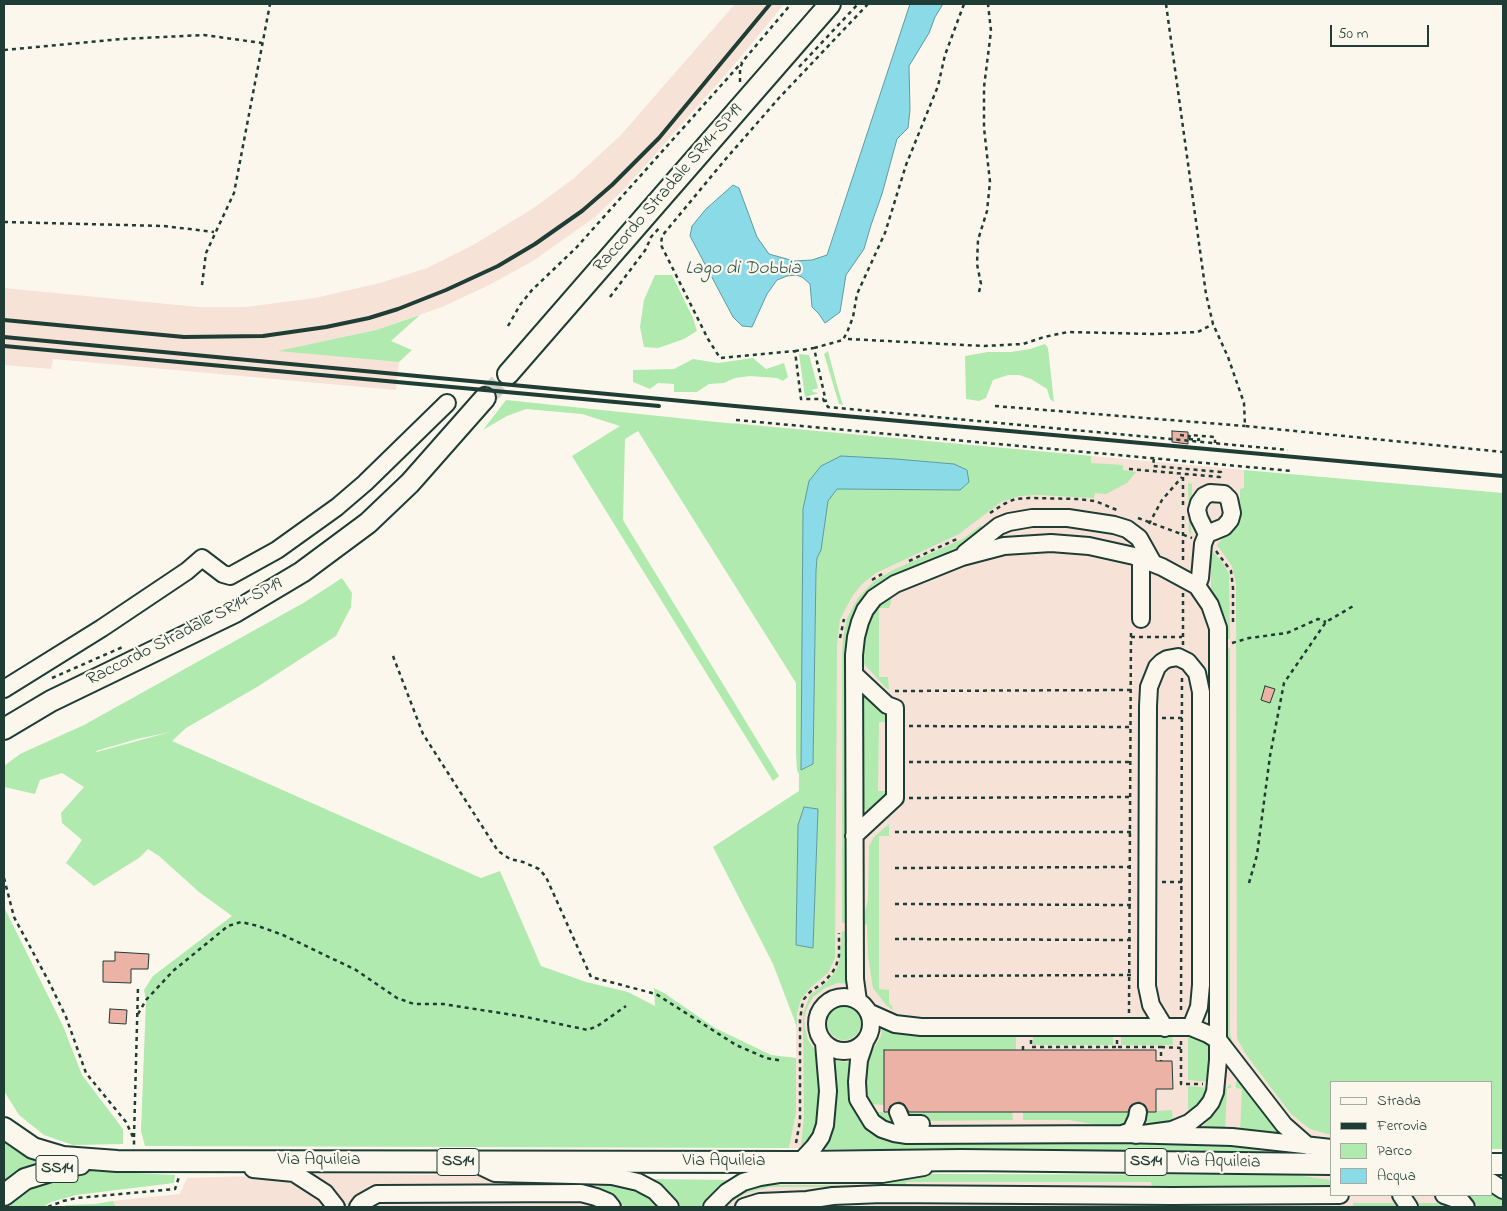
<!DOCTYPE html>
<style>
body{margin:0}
#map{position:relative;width:1507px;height:1211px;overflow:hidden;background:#fbf7ec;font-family:"Indie Flower",sans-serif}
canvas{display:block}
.frame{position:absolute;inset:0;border:5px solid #1f3d34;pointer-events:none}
.legend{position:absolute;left:1330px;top:1081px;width:162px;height:115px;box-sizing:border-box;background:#fbf7ec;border:1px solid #a3ada2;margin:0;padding:6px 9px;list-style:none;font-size:15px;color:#1f3d34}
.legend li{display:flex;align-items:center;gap:10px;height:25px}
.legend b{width:25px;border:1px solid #a3ada2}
.scale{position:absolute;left:1330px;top:25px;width:99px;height:22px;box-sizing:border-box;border:2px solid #1f3d34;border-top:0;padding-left:6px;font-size:15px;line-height:18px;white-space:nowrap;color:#1f3d34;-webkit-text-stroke:4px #fbf7ec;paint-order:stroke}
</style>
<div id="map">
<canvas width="1507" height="1211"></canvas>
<div class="frame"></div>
<ul class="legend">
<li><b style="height:6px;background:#fbf7ec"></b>Strada</li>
<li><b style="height:6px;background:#1f3d34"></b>Ferrovia</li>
<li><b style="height:14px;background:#b0eaae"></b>Parco</li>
<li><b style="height:14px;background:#8adae7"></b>Acqua</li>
</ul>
<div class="scale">50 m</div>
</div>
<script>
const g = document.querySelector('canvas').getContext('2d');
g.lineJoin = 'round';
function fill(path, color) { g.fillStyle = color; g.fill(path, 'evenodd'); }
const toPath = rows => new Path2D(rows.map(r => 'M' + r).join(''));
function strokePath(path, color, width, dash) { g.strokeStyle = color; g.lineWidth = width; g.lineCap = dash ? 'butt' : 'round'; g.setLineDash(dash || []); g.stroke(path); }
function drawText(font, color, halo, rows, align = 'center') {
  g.font = font + ' "Indie Flower",sans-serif'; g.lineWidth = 4.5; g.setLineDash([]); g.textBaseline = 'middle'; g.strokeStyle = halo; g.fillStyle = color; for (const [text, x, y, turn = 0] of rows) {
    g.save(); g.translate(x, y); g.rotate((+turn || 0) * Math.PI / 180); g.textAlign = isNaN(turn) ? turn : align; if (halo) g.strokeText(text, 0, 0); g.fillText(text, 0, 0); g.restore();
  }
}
fill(toPath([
 [735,4,784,4,739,59,652,158,621,192,595,217,533,261,487,286,442,307,376,330,281,351,399,362,396,390,53,359,51,369,4,365,4,288,198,307,246,307,315,298,380,283,427,268,475,244,532,209,573,179,620,136],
 [734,423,1244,470,1243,630,1331,1129,1331,1150,789,1148,796,1113,796,949,799,774,797,770,797,684],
 [321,1174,449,1175,652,1179,667,1192,679,1207,116,1207,113,1201,180,1194,187,1178],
 [929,1174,1331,1176,1331,1195,1491,1195,1503,1181,1503,1207,705,1207,717,1190,730,1180]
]), '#f6e2d7');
fill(toPath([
 [655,275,672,275,693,318,697,331,684,339,658,348,644,347,640,327,644,300],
 [420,315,391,341,412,350,399,362,278,351,376,330],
 [1045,344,1048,348,1054,402,1050,399,1047,389,1031,379,1019,375,1008,375,993,380,986,398,979,401,966,399,965,356,988,352,1011,352,1030,349],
 [828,351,838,389,843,405,839,404,824,354],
 [799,354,809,355,818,388,812,390,813,392,819,393,805,397],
 [753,358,766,369,784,363,788,377,783,381,777,378,750,376,735,378,724,383,709,384,697,392,674,392,674,384,658,383,650,389,633,382,633,370,674,369,693,359,718,363],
 [506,400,716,422,1091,456,1091,463,1123,465,1123,470,1136,472,1127,483,1106,494,1095,493,1094,498,1037,495,1020,496,1001,502,959,534,876,573,862,584,853,595,840,619,837,645,835,958,828,973,811,987,801,999,797,1013,797,1027,773,964,713,847,799,791,799,774,797,770,796,754,796,683,638,431,625,439,623,520,779,776,773,781,572,456,620,426,582,414,526,409,507,416,483,430],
 [896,459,954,464,967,470,960,490,837,489,828,501,821,550,817,558,816,571,813,764,801,770,803,509,805,497],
 [804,807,818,809,813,948,796,945,798,825],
 [1244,470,1503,493,1503,1149,1491,1149,1491,1082,1331,1082,1331,1135,1310,1129,1291,1114,1245,1053,1237,1038,1236,584,1232,566,1217,545,1240,519,1240,504,1238,499,1240,498,1240,489,1244,488],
 [1188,483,1192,484,1191,535,1189,533],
 [980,526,989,527,963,546,885,579,876,586,863,598,850,624,847,643,846,923,842,923,842,658,843,637,847,618,858,598,873,582,893,570,963,539],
 [1213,552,1223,563,1229,574,1230,639,1226,639,1225,623,1221,609,1211,588,1211,558],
 [342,578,352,593,351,607,336,636,257,687,186,728,172,741,481,878,500,871,541,966,586,982,628,992,655,1006,654,988,664,993,715,1028,771,1055,796,1058,796,1113,789,1148,145,1146,141,1131,146,1000,144,990,153,976,232,916,199,892,159,856,148,849,139,858,94,886,66,863,82,840,62,823,61,813,84,787,62,773,40,780,35,794,4,787,4,766,20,754,84,725,305,602],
 [170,732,97,752,96,751,137,739],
 [891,595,892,598,889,608,879,608,879,677,888,677,889,689,887,689,864,664,863,640,870,617,877,607],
 [1227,646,1230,649,1230,1033,1234,1049,1226,1038],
 [865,696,870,698,884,713,889,722,879,722,878,791,889,791,887,797,868,812,863,807,863,699],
 [889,824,889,836,879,836,879,989,889,990,889,1003,892,1006,893,1010,886,1005,873,988,868,956,867,925,862,923,868,900,869,846,874,837],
 [5,909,63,1026,82,1075,123,1129,123,1144,73,1145,44,1135,19,1115,4,1091],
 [842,931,847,931,847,959,850,984,838,983,825,988,813,997,807,1008,804,1018,805,1028,808,1040,814,1049,819,1064,818,1118,815,1132,809,1143,803,1147,801,1145,804,1118,803,1014,810,995,827,982,835,972,839,964],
 '827 1023a17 17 0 1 1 34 0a17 17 0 1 1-34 0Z',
 [883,1024,1113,1031,1113,1045,1033,1045,1033,1033,1016,1033,1016,1050,884,1105,871,1104,867,1095,865,1085,867,1066,870,1055,881,1036],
 [1121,1031,1172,1033,1173,1045,1121,1045],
 [1188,1033,1200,1036,1211,1045,1210,1082,1188,1080],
 [834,1061,851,1062,853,1104,860,1119,872,1130,919,1143,1227,1142,1296,1151,827,1149,825,1148,830,1135,833,1120],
 [1240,1078,1285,1135,1240,1133,1242,1089,1236,1088,1236,1081],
 [1231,1084,1231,1088,1227,1088,1225,1132,1201,1129,1217,1111,1226,1088],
 [1188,1086,1209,1088,1206,1097,1188,1117],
 [1172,1110,1173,1125,1155,1126,1150,1125,1144,1119,1144,1112],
 [876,1112,896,1112,895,1123,886,1121],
 [906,1112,1012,1112,1013,1120,919,1121,909,1117],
 [1023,1112,1133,1112,1132,1120,1123,1126,1104,1126,1069,1120,1023,1120],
 [4,1139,29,1156,44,1162,45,1164,4,1189],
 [91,1171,175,1175,174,1183,76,1195,51,1202,43,1207,6,1207,30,1185,59,1173],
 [929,1174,1296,1175,1331,1180,1331,1188,1152,1187,1151,1182,906,1182,906,1187,769,1187,746,1193,725,1206,724,1205,745,1190,762,1185,870,1185],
 [652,1179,730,1180,717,1190,704,1207,679,1207,667,1192],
 [599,1183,623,1187,634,1191,637,1189,648,1195,660,1207,625,1207,611,1194,599,1189],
 [1491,1191,1503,1200,1503,1207,1479,1207,1464,1195,1491,1195],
 [113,1201,116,1207,61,1207,67,1205,95,1204],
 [1353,1203,1401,1203,1404,1207,1353,1206],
 [1414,1203,1439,1203,1455,1207,1414,1207]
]), '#b0eaae');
const water = toPath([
 [910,4,943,4,935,17,929,33,909,66,910,110,908,128,897,139,882,194,871,225,864,249,846,275,840,312,825,323,819,314,812,307,810,284,802,277,796,275,787,276,777,280,767,294,752,327,742,326,733,317,690,236,692,226,706,209,733,185,739,188,757,237,769,254,794,261,812,260,827,255,910,4],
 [841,456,896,459,954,464,967,470,969,482,960,490,837,489,828,501,821,550,817,558,816,571,813,764,801,770,803,509,809,481,821,466,841,456],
 [804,807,818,809,813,948,796,945,798,825,804,807]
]);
fill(water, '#8adae7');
strokePath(water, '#5f9b9f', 1);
const building = toPath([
 [1172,431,1188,432,1188,444,1172,442,1172,431],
 [1265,686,1275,689,1270,703,1261,700,1265,686],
 [115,952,149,954,148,969,131,969,131,983,103,982,103,961,115,961,115,952],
 [110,1009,127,1010,126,1024,109,1023,110,1009],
 [884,1050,1156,1050,1156,1061,1172,1061,1173,1089,1156,1089,1156,1112,1148,1112,1145,1105,1139,1102,1131,1105,1128,1112,909,1112,904,1104,899,1102,890,1106,888,1112,884,1112,884,1050]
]);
fill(building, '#ecb2a5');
strokePath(building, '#1f3d34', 1);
strokePath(toPath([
 [485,398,508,374]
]), '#cfd2c7', 20, [20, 10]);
const minor = toPath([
 [965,553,999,526,1009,522,1032,518,1068,518,1114,525,1127,529,1139,538,1153,563],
 [1197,586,1200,578,1203,544,1207,534,1224,527,1230,520,1232,513,1229,499,1224,494,1210,493,1204,496,1199,503,1197,510,1199,518,1207,534],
 [1141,619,1141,558],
 [4,689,102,628,187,571,202,558,223,574,230,576,277,550,337,507,365,483,447,403],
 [854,836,895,798,895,708,887,705,855,675],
 '817 1024a27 27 0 1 1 54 0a27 27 0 1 1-54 0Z',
 [858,1001,855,979,854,655,856,637,860,622,865,610,874,598,895,584,962,557,1004,546,1051,543,1089,546,1134,556,1162,567,1197,586,1210,605,1218,628,1218,1060,1215,1092,1211,1102,1204,1111,1189,1123,1172,1130,1135,1135],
 [868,1012,895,1024,921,1027,1191,1027,1208,1034,1219,1041,1284,1125,1308,1146],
 [1165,1028,1151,1005,1147,986,1148,706,1149,687,1157,667,1162,662,1167,659,1178,657,1188,662,1197,673,1201,692,1201,985,1199,1007,1191,1027],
 [865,1042,859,1060,857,1082,858,1099,872,1122,882,1129,894,1133,907,1135,1122,1134,1232,1137,1331,1148],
 [898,1112,903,1124,921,1124],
 [1122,1134,1131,1131,1137,1118,1138,1112],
 [800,1162,814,1147,821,1137,825,1125,828,1091,824,1043],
 [474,1163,495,1173,612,1176,638,1182,655,1191,670,1207],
 [253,1169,294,1173,325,1193,336,1207],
 [1491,1182,1503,1190],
 [1401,1195,1409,1207],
 [1444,1195,1461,1201,1466,1207],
 [358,1207,361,1203,377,1194,581,1193,596,1197,608,1202,612,1207],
 [712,1207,727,1192,743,1182,760,1177,779,1174,882,1174,924,1167],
 [744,1207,760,1202,807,1200,833,1196,882,1194,1172,1196,1340,1195]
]);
const major = toPath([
 [508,374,830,4],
 [4,729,51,701,235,612,302,572,368,523,410,483,485,398],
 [4,1128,33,1148,63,1157,117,1161,800,1162,961,1160,1331,1164],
 [1491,1164,1503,1164],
 [4,1195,25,1179,67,1166,80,1164]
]);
strokePath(minor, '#1f3d34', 20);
strokePath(major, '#1f3d34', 24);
strokePath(toPath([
 [868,4,779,98,724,161,662,236,661,245,708,339,720,358,795,351,801,399,823,399,828,407,1288,450],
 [1166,4,1206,294,1213,324,1228,357,1244,403,1245,426,1503,452],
 [4,50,122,39,204,35,262,43],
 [799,67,858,4],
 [740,82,740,68,743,61,791,4],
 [4,222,164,226,214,232],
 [202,285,206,253,234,193,270,4],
 [979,292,981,284,977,264,978,240,987,211,990,182,984,128,984,87,991,31,988,4],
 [610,297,646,249,651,237,661,226],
 [508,326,520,305,532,290,576,248,742,62],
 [848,339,984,346,1023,344,1044,337,1068,332,1154,334,1198,332,1213,324],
 [814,348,843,340,848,330,853,317,857,294,885,233,906,165,938,86,945,55,964,4],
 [795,351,814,348,826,402],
 [995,406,1245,426],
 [736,420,1292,471],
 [1180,435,1190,436],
 [1189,439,1190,435,1215,437,1215,443],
 [1189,439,1199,440,1198,437],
 [1129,469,1220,477,1221,472,1153,466,1154,458],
 [1183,505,1183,474],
 [990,513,1004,504,1015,499,1029,498,1079,499,1095,501,1117,510],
 [1183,516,1183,563],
 [1138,518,1192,538],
 [1149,524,1162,500,1182,477],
 [1216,551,1231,571,1233,588,1233,625],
 [909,561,959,538],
 [872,580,882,574],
 [1131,637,1182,637],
 [840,638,844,619],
 [1232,643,1249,638,1287,633,1318,619,1326,622],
 [1183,645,1183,593],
 [393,656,423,734,498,851,510,859,523,862,539,869,546,877,591,977,656,994,736,1045,766,1058,783,1061],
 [52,678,125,646],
 [895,691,1131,690],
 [1162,718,1182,718],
 [909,726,1130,727],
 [909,762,1130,762],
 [4,781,5,781],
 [909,798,1130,797],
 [895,832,1131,832],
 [895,868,1131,867],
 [4,878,14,917,49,982,66,1017,86,1073,126,1122,134,1139,134,1145],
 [1162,882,1182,882],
 [1249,883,1257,855,1270,756,1284,683,1326,622,1355,605],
 [895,904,1131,905],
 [895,939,1131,940],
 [895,976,1131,975],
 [1181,1010,1182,678],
 [1129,1013,1131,629],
 [138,1014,146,1000,173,971,228,926,241,922,258,926,283,935,356,970,397,998,414,1004,443,1004,526,1017,588,1030,599,1025,626,1006],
 [1031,1040,1031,1047,1117,1047],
 [1117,1040,1117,1047,1161,1047,1161,1061],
 [1181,1041,1181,1084,1203,1084],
 [1161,1047,1181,1048],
 [1023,1050,1023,1042],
 [134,1137,138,987],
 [796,1143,800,1121,800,1020,802,1006,804,999,810,992,824,982,832,973,836,966,839,956,839,933],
 [48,1207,63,1201,77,1198,175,1189,179,1177]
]), '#1f3d34', 2.5, [4, 4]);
strokePath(minor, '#fbf7ec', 16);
strokePath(major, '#fbf7ec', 20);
strokePath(toPath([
 [4,320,184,337,263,336,326,327,369,318,398,309,446,290,498,266,535,244,582,211,612,185,659,138,770,4],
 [4,337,735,406,1503,476],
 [4,346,659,406]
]), '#1f3d34', 4);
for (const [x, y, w] of [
 [458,1162,42],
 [1146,1162,42],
 [57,1169,42]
]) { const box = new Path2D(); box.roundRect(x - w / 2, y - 13.5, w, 27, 4); g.fillStyle = '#fbf7ec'; g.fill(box); strokePath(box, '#1f3d34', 1); }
drawText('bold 16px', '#1f3d34', null, [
 ["SS14",458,1162],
 ["SS14",1146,1162],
 ["SS14",57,1169]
]);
drawText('18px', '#1f3d34', '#fbf7ec', [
 ["Raccordo Stradale SR14-SP19",669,189,-49],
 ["Raccordo Stradale SR14-SP19",185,633,-27],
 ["Via Aquileia",319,1161],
 ["Via Aquileia",724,1162],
 ["Via Aquileia",1219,1163,1]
]);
drawText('italic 19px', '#345c58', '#fbf7ec', [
 ["Lago di Dobbia",743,270]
]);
</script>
